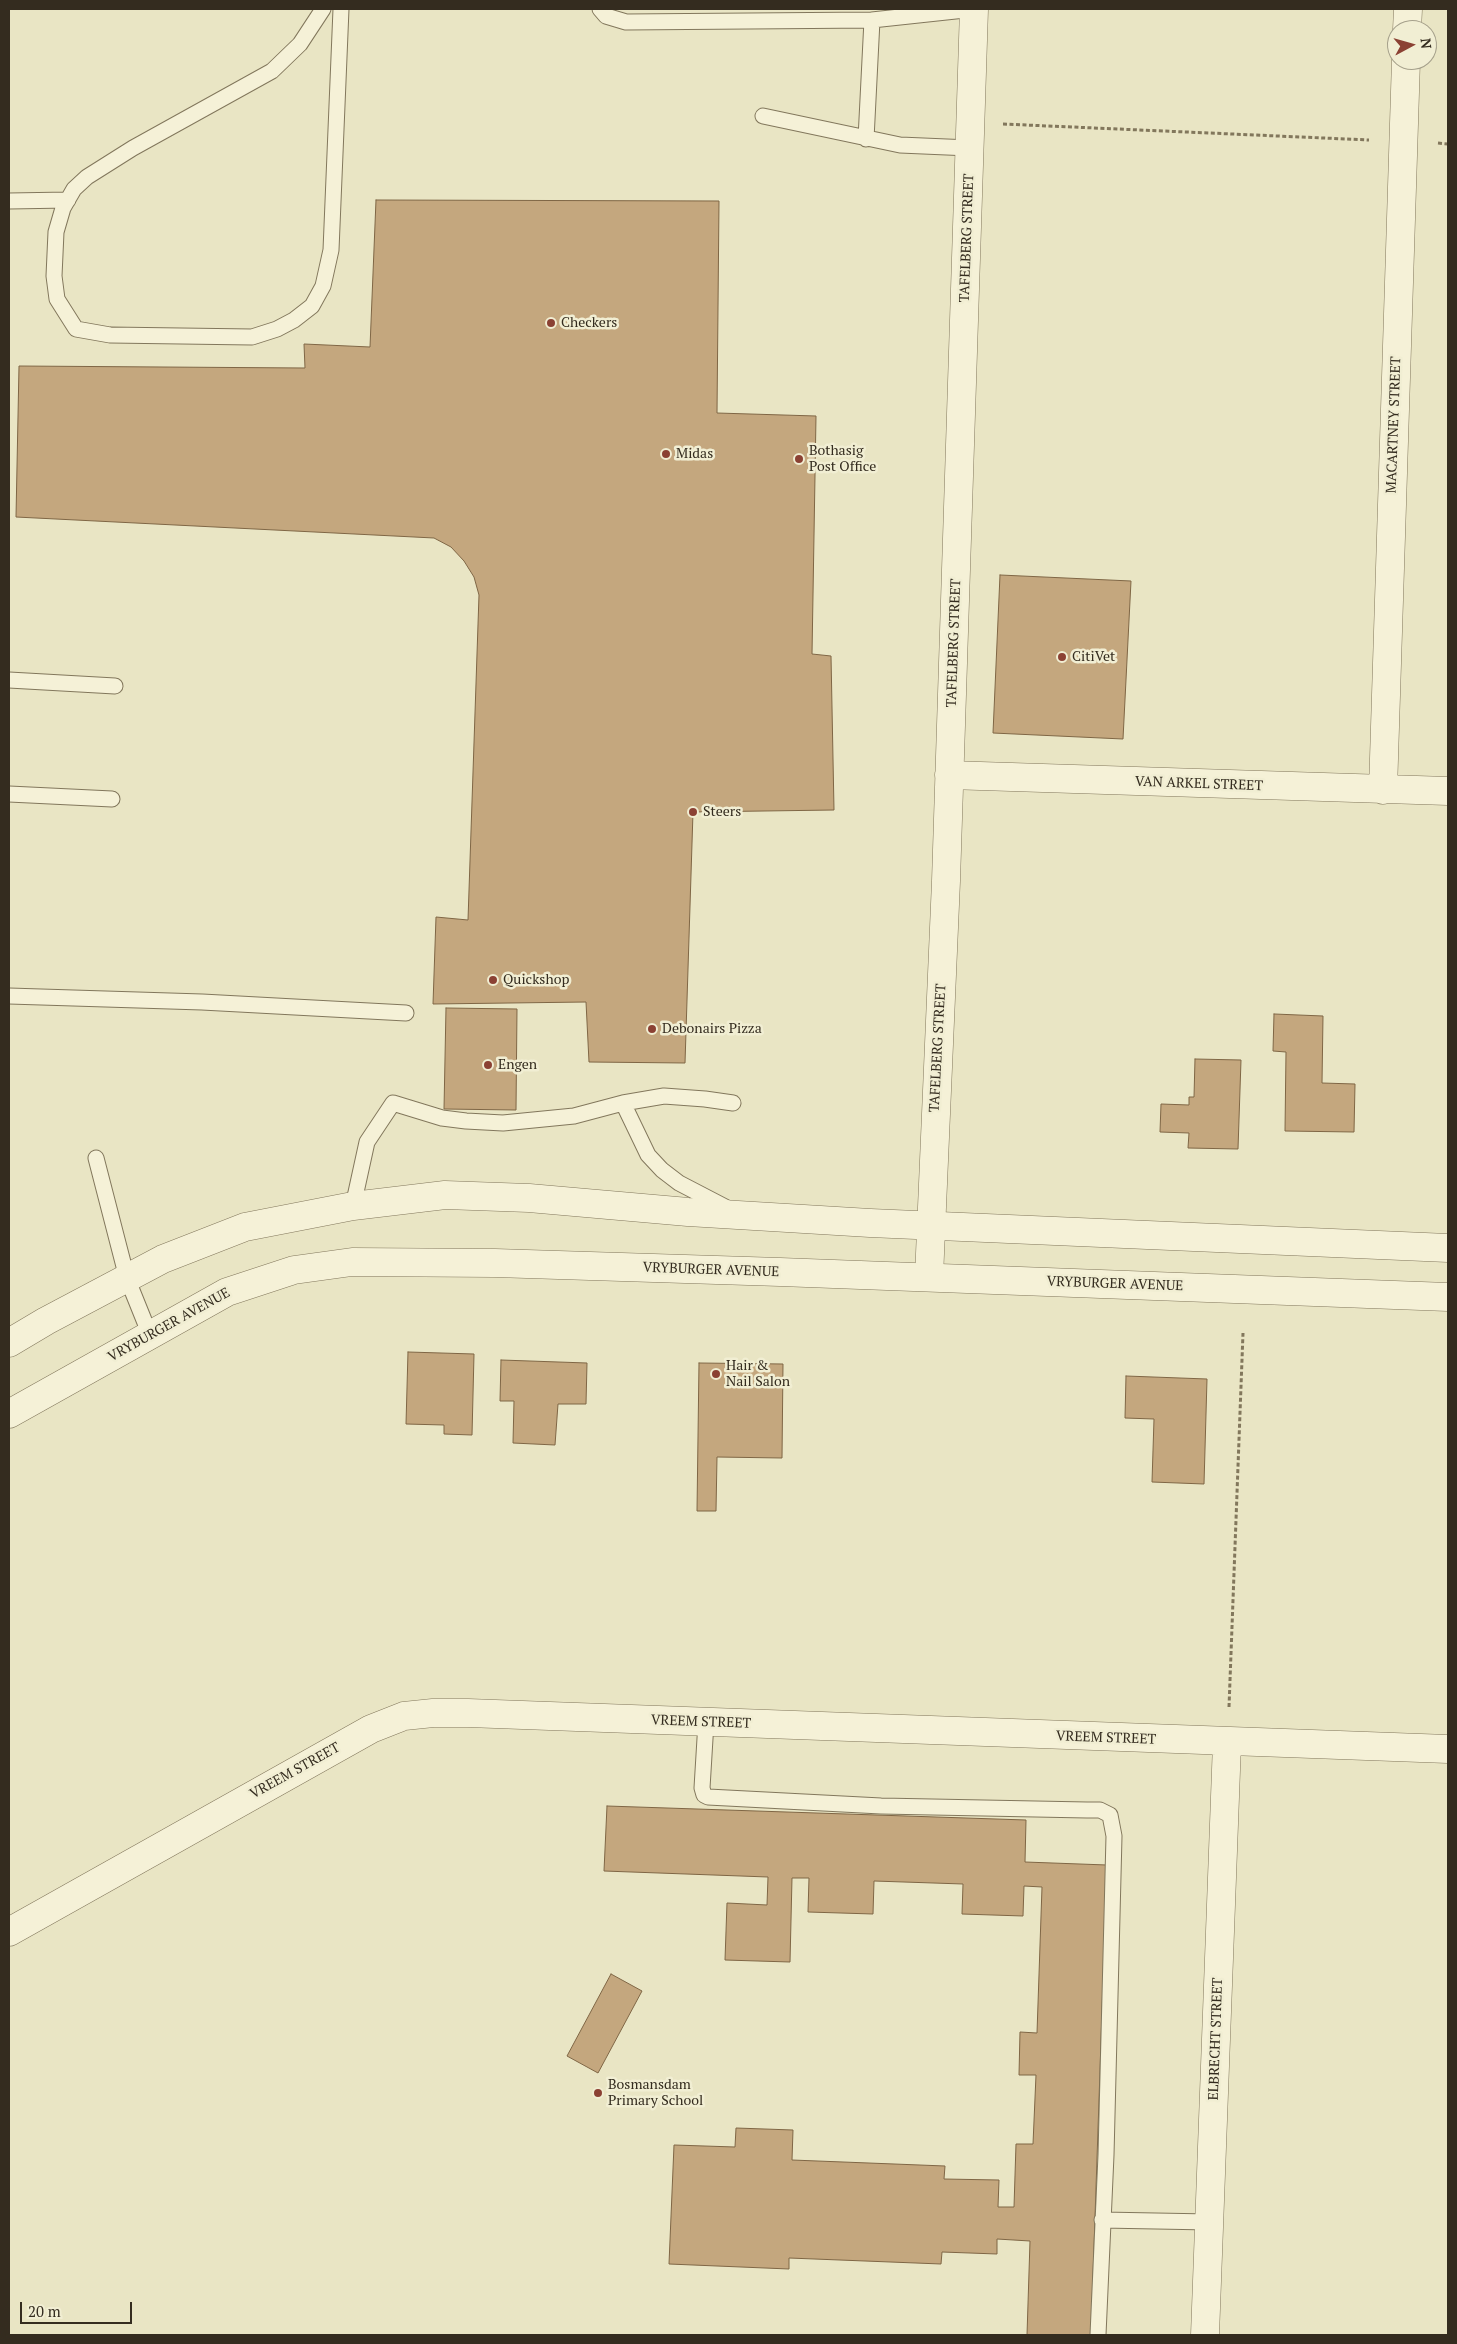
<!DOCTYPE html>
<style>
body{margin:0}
#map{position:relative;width:1457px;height:2344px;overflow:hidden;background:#e9e5c4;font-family:"PT Serif",serif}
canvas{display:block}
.frame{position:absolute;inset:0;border:10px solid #342c1f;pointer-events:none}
.north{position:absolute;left:1387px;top:20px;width:50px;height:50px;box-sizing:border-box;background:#f1eed3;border:1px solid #a5a08b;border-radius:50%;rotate:84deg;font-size:14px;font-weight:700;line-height:20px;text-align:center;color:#342c1f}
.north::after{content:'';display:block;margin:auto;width:18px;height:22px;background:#8b4133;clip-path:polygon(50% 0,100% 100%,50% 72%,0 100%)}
.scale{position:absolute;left:20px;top:2302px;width:112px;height:22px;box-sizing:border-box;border:2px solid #342c1f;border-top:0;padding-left:6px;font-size:15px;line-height:18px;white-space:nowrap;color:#342c1f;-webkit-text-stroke:4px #f1eed3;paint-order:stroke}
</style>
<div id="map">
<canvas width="1457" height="2344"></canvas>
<div class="frame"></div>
<div class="north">N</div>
<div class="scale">20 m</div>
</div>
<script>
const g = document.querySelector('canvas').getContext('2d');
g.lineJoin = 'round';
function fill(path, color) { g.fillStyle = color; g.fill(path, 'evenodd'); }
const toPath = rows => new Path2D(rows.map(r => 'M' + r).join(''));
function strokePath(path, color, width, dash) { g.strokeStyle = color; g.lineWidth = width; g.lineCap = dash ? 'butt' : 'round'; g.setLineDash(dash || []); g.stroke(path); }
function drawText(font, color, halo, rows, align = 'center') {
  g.font = font + ' "PT Serif",serif'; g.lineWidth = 5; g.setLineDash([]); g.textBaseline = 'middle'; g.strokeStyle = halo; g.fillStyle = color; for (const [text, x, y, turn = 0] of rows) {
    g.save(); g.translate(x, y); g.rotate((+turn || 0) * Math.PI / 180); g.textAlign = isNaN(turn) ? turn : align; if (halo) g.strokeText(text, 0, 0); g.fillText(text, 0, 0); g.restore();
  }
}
const building = toPath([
 [376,200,719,201,717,413,816,416,812,654,831,656,834,810,693,812,685,1063,589,1062,586,1002,433,1004,436,917,468,920,479,595,474,577,464,561,451,547,434,538,16,517,19,366,305,368,304,344,370,347,376,200],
 [1000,575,1131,581,1123,739,993,733,1000,575],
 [446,1008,517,1009,516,1110,444,1109,446,1008],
 [1274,1014,1323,1016,1322,1083,1355,1084,1354,1132,1285,1131,1286,1052,1273,1051,1274,1014],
 [1195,1059,1241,1060,1238,1149,1188,1148,1189,1133,1160,1132,1161,1104,1189,1105,1189,1097,1194,1097,1195,1059],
 [408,1352,474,1354,472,1435,444,1434,444,1425,406,1424,408,1352],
 [501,1360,587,1363,586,1404,558,1404,555,1445,513,1443,514,1401,500,1401,501,1360],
 [699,1363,783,1364,782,1458,717,1457,716,1511,697,1511,699,1363],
 [1126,1376,1207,1379,1204,1484,1152,1482,1154,1419,1125,1418,1126,1376],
 [607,1806,1026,1820,1025,1862,1107,1865,1091,2335,1027,2335,1030,2241,997,2239,997,2254,942,2252,941,2264,789,2258,789,2269,669,2264,674,2145,735,2147,736,2128,793,2130,792,2160,945,2166,944,2179,999,2180,998,2207,1014,2207,1016,2144,1033,2144,1036,2075,1019,2075,1020,2032,1037,2033,1042,1887,1024,1886,1023,1916,962,1914,963,1884,874,1881,873,1914,808,1912,809,1878,792,1878,790,1962,725,1960,727,1903,767,1905,768,1877,604,1871,607,1806],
 [611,1974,642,1991,598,2073,567,2056,611,1974]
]);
fill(building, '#c4a77e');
strokePath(building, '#7f6645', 1);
const service = toPath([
 [323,9,300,44,272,71,133,148,87,177,74,189,63,208,56,232,54,276,57,299,76,329,110,335,252,337,277,329,294,320,312,306,323,286,331,250,341,9],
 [600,9,606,16,626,22,872,20],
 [763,116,900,145,970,148],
 [866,139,872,20,974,9],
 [9,201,68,200],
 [9,680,115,686],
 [9,794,112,799],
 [9,996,202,1002,406,1013],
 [623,1103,648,1155,662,1170,679,1183,729,1209],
 [96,1158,127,1278,150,1335],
 [353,1206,367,1142,393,1103,442,1118,466,1121,503,1123,574,1116,623,1103,664,1096,705,1099,733,1103],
 [706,1722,702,1788,704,1795,708,1797,881,1806,1087,1810,1100,1810,1110,1815,1114,1836,1106,2155,1098,2335],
 [1102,2220,1210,2222]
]);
const minor = toPath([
 [1407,30,1408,9],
 [949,775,1448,791],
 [1383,790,1406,60],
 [929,1277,946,881,974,9],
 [9,1932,371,1729,404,1716,433,1713,468,1713,1448,1749],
 [1205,2335,1227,1743]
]);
const tertiary = toPath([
 [9,1343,46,1321,163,1259,245,1227,353,1206,445,1195,529,1198,688,1212,870,1223,1448,1248],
 [9,1414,227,1292,294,1270,352,1262,495,1263,780,1272,1448,1297]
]);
strokePath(service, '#82775c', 17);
strokePath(minor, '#82775c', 29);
strokePath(tertiary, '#82775c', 29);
strokePath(toPath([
 [1003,124,1369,140],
 [1438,143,1448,144],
 [1229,1707,1243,1333]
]), '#82775c', 3, [4, 2.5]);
strokePath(service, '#f5f1d7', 15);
strokePath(minor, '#f5f1d7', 28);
strokePath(tertiary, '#f5f1d7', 28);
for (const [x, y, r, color] of [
 [551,323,5,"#8b4133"],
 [666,454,5,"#8b4133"],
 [799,459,5,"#8b4133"],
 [1062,657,5,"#8b4133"],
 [693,812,5,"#8b4133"],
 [493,980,5,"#8b4133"],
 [652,1029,5,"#8b4133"],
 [488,1065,5,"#8b4133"],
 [716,1374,5,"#8b4133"],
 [598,2093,5,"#8b4133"]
]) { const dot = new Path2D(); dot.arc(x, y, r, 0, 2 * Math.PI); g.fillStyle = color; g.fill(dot); strokePath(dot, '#f1eed3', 2); }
drawText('14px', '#342c1f', '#f1eed3', [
 ["TAFELBERG STREET",967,238,-88],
 ["MACARTNEY STREET",1394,425,-88],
 ["TAFELBERG STREET",954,643,-88],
 ["VAN ARKEL STREET",1199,784,2],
 ["TAFELBERG STREET",938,1048,-87],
 ["VRYBURGER AVENUE",711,1270,2],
 ["VRYBURGER AVENUE",1115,1284,2],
 ["VRYBURGER AVENUE",169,1325,-29],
 ["VREEM STREET",701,1722,2],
 ["VREEM STREET",1106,1738,2],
 ["VREEM STREET",295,1771,-29],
 ["ELBRECHT STREET",1216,2039,-88]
]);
drawText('14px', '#342c1f', '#f1eed3', [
 ["Checkers",561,323],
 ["Bothasig",809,451],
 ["Post Office",809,467],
 ["Midas",676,454],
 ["CitiVet",1072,657],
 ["Steers",703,812],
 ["Quickshop",503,980],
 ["Debonairs Pizza",662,1029],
 ["Engen",498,1065],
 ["Hair &",726,1366],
 ["Nail Salon",726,1382],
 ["Bosmansdam",608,2085],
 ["Primary School",608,2101]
], 'left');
</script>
